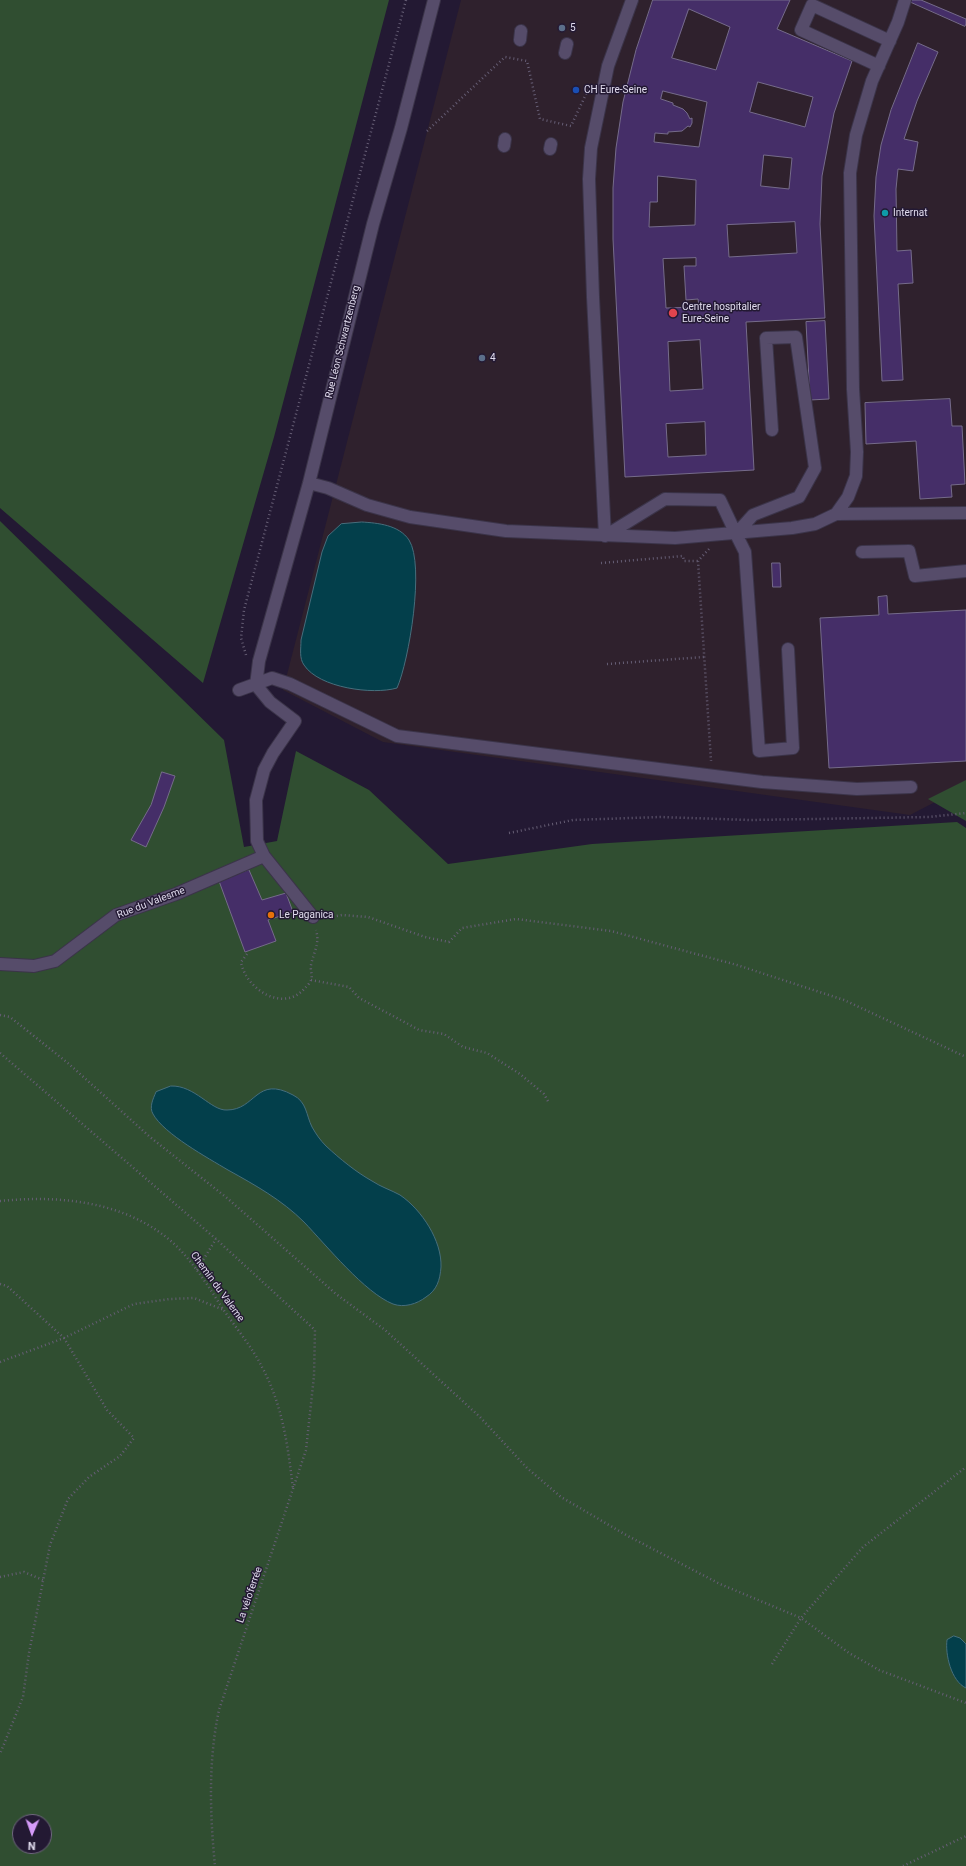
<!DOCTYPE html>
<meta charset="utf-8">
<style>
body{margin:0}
#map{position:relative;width:966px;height:1866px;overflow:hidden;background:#231933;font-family:Roboto,sans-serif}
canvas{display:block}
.north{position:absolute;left:12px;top:1814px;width:40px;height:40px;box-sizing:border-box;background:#231933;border:1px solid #6f677e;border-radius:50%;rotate:182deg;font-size:11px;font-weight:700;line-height:16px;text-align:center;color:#e1dcee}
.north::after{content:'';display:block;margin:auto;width:14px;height:18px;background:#d69bfa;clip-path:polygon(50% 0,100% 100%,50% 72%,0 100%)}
</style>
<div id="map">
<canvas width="966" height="1866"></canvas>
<div class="north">N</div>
</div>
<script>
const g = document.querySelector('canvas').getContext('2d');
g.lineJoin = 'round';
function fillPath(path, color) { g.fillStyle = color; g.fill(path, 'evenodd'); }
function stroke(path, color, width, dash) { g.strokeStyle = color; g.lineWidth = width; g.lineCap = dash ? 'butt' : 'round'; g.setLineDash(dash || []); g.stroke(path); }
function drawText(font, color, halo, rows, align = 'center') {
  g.font = font + ' Roboto,sans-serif'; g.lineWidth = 3; g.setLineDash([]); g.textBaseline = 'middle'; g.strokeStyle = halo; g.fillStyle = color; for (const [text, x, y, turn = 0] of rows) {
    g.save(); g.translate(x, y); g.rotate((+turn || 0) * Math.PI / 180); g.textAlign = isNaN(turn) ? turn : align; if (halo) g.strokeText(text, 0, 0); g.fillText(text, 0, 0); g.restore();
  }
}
fillPath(new Path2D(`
 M461,0h505v786l-56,29 -527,-73 -100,-52z`), '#2f212d');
fillPath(new Path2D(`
 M0,0h389l-115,437 -71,246 -203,-175z
 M0,521l224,219 20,107 33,-6 19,-90 73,39 79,74 144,-20 365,-22 9,6v1038h-966zM20,1822h24v24h-24z
 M966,780v41l-38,-22z`), '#304e31');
const water = new Path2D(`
 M362,522c16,1 37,3 47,18 16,25 0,121 -12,148 -24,7 -78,0 -93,-23 -5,-7 -3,-16 -3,-25l21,-88 6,-16 13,-12z
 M171,1086c24,-1 40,25 56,24 29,0 29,-35 66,-15 14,7 13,20 19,32 4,7 8,13 14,19 14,13 30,26 46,35 9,6 19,9 28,14 22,15 42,46 41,72 -1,13 -4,23 -15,30 -9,7 -22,11 -33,7 -28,-11 -67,-59 -89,-82 -22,-22 -49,-37 -76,-52 -20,-12 -64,-36 -75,-56 -4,-7 0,-15 3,-22z
 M954,1636l6,2 6,6v44c-15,-7 -21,-34 -19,-48z`);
fillPath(water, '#033f4b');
stroke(water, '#466e7c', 1);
const building = new Path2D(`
 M653,0h137l-13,29 75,32 -18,52 -12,63 -2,48 5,94 -79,4 8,148 -129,7 -12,-238v-51l3,-40 7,-46 13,-52zM689,9l41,18 -14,43 -44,-12zM758,82l55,15 -8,30 -55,-15zM663,91l44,11 -8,45 -45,-5 1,-9 13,1v-2l14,-1 6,-5 2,1 2,-4v-5l-2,1 -3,-6 -4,-4 -10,-4v-2l-12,-4zM764,155l28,3 -3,31 -28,-3zM658,176l38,4 -1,45 -46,2 1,-25h7zM795,222l2,31 -68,4 -2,-32zM696,258v8h-12l2,34 12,-1 1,8 -33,1 -3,-49zM700,340l3,49 -33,2 -2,-49zM705,422l1,33 -38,2 -2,-33z
 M906,0h15l45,19v5l-1,2z
 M918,43l20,9 -21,49 -13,38 14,3 -5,29 -15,-2 -2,20 1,62 14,-1 2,33 -15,1 5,96 -21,1 -8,-165 2,-39 5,-32 10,-35z
 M825,321l4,78 -19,1 -4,-78z
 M950,399l2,27h10l3,58 -14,1 1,12 -32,2 -4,-58 -50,3 -1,-41z
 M772,563h8l1,24h-8z
 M887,596l1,18 78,-4v151l-137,7 -9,-150 59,-3 -1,-18z
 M162,772l13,4 -11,31 -18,40 -15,-7 20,-35z
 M249,870l13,30 24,-7 7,19 -25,8 8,21 -31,11 -26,-71z`);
fillPath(building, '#452e68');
stroke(building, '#756b8a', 1);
const minor = new Path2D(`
 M632,0l-24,66 -17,82 -2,31 4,118 12,239 60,-37 55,1 16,34
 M520,40l1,-9
 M565,53l2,-9
 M879,66l-78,-36 11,-25 78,36
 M504,146l1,-7
 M550,149l1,-5
 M772,430l-6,-92 30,-1 19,131 -16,29 -46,18 -17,19 9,18 14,199 34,-3 -5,-99
 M309,483l19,5 39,17 43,12 96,14 169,7 117,-10 23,-4 21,-10 12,-17 8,-21 1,-24 -4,-63 -3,-216 6,-38 16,-54 26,-59 7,-22
 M836,514l130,-1
 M862,552l47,-1 6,25 51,-5
 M256,685l3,-24 50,-178 64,-259 28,-96 33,-128
 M256,685l14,17 25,19 -22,32 -9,17 -8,30 1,41 7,15 49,61
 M239,690l33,-12 18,6 107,52 365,46 95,7 54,-2
 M0,964l34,2 21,-5 61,-46 60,-21 88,-38`);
stroke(minor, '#3b3449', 14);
stroke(new Path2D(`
 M427,131l78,-74 22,4 13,58 31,7 17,-36
 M709,549l-11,12 13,200
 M601,563l82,-7 1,5h14
 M246,655l-5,-17 3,-28 162,-610
 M607,664l97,-7
 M509,833l64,-13 87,-3 90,3 64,-1 115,-2 37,-4
 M325,918l17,-3 26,2 57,20 24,5 13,-14 54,-9 95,12 126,34 107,35 122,57
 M247,954l-6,8c5,28 43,51 64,26 2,-2 5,-5 6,-8 2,-4 -1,-10 0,-15 3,-14 9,-21 5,-35
 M311,980l38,7 10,11 51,27 9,5 25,4 19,13 24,6 33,21 24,20 5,9
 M0,1015l10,2 59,47 81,73 77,61 109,96 49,36 95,87 47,51 34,29 65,38 94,49 81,34 62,-71 103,-80
 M0,1053l216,186 99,91 -1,46 -8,74 -87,260c-11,51 -9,105 -4,156
 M0,1201c59,-6 125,0 172,41 21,19 36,44 51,67 13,19 29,38 39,58 21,39 26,80 31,122
 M197,1270l19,-31
 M0,1284l7,2 57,52 70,-34 36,-5 24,-1 30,12
 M0,1362l64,-24 43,72 27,28 -14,18 -31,21 -21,22 -18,46 -21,108 -6,44 -23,57
 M0,1577l24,-5 19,8
 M772,1664l29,-46 48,35 30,17 87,33
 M903,1866l63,-30`), '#665e75', 2.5, [1, 3]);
stroke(minor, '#564c6a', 12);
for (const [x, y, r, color] of [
 [562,28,4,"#5c6f8a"],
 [576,90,4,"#1a4fb4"],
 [885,213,4,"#0f9aa8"],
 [673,313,5,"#e0444e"],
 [482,358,4,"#5c6f8a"],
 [271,915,4,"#e8710a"]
]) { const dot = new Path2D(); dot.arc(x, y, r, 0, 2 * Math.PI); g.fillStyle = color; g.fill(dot); stroke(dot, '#231933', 1.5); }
drawText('10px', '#e1dcee', '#231933', [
 ["5",570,28],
 ["CH Eure-Seine",584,90],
 ["Internat",893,213],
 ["Centre hospitalier",682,307],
 ["Eure-Seine",682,319],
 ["4",490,358],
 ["Le Paganica",279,915]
], 'left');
drawText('10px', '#e1dcee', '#231933', [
 ["Rue Léon Schwartzenberg",343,342,-76],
 ["Rue du Valesme",151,903,-21],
 ["Chemin du Valeme",217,1287,54],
 ["La vélo'ferrée",250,1595,-71]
]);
</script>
